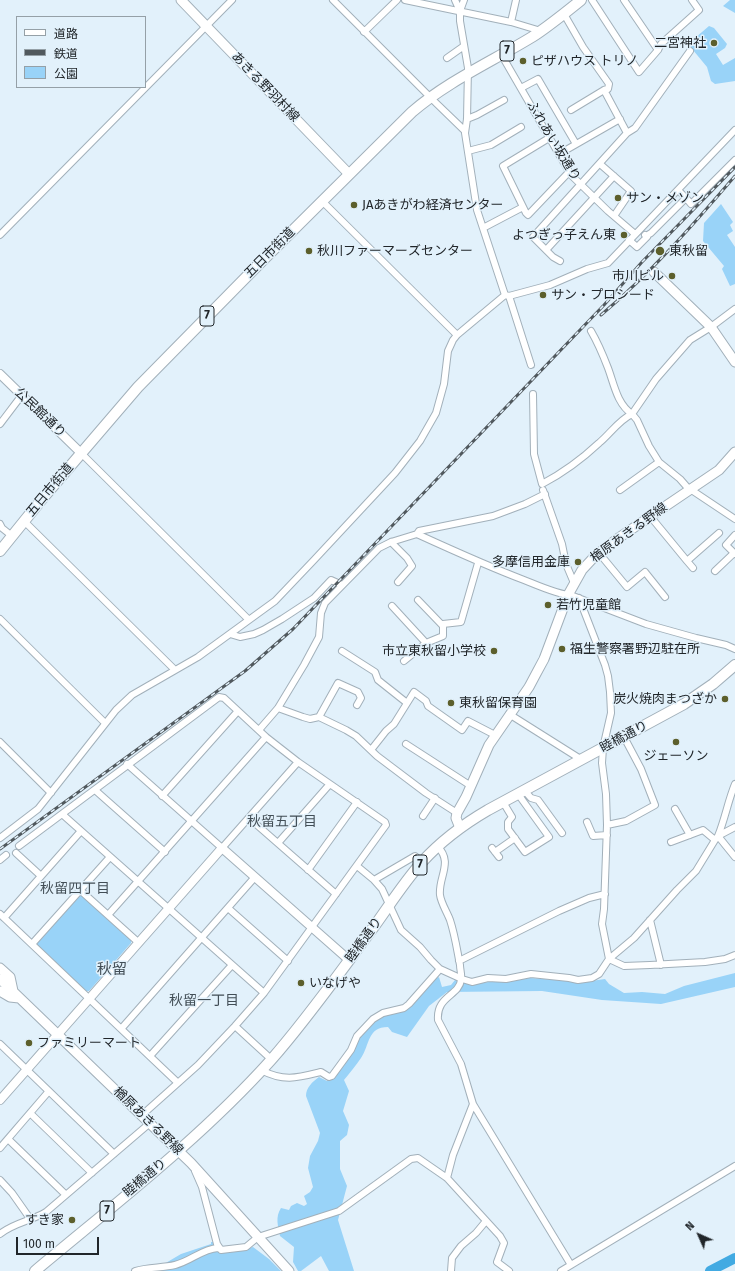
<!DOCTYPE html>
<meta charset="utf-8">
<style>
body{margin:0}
#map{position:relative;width:735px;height:1271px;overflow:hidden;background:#e2f1fb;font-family:"Fira Sans","Noto Sans JP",sans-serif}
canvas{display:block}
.legend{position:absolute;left:16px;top:16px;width:130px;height:72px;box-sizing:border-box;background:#e2f1fb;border:1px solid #95a0a7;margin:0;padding:5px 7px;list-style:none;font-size:12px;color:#21262a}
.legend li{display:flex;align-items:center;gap:8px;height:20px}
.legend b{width:20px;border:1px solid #95a0a7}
.north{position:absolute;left:679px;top:1215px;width:40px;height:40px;-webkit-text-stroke:3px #e2f1fb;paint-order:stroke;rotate:315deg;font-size:11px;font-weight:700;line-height:16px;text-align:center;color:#21262a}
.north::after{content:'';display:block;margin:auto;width:14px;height:18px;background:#21262a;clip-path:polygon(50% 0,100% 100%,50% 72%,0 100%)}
.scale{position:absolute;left:16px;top:1237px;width:83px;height:18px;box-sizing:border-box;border:2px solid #21262a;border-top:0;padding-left:5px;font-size:12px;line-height:14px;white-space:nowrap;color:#21262a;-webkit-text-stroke:3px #e2f1fb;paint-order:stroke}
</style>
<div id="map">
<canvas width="735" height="1271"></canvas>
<ul class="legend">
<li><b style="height:5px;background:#fff"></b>道路</li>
<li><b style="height:5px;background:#51595e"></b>鉄道</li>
<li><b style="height:11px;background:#99d3f8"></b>公園</li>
</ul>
<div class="north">N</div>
<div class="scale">100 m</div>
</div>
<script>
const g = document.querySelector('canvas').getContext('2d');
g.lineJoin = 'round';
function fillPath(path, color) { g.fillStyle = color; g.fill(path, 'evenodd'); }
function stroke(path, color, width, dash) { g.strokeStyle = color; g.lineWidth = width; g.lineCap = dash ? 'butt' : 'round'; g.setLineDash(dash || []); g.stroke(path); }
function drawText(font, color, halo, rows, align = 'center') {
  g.font = font + ' "Fira Sans","Noto Sans JP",sans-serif'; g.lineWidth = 3; g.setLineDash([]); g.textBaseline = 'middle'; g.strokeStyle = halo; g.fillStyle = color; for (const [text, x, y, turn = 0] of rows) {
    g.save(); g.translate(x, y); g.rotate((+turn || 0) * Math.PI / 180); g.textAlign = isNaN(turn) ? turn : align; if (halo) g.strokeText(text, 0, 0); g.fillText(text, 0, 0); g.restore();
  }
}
fillPath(new Path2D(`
 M730,0h5v13l-12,-7z
 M709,26l5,2 13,16 -2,4 -9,6 7,11 12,-7v23l-20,3 -4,-3 -4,-14 -19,-23z
 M721,204l12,18 -3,3 3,6 -6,4 8,12v37l-5,2 -8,-17 2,-3 -21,-25 1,-18z
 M78,895h4l49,44v4l-42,48h-4l-48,-45v-4z
 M735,973v14l-74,17 -59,-4 -60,-9 -95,1 -18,14 -22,31 -15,-5 -4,-5c-21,0 -18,18 -27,31 -5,7 -11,15 -17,22l5,11 -6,20 6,14 -2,10 -7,6v28l7,17 -9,34 16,51h-25l-8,-15 -20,15h-3l-5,-9 1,-15 -14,-11c-2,-10 -5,-19 1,-28l8,2 2,-4 6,-3 7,3 3,-2 -3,-8 6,-4 3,-5 -5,-19 2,-12 8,-15 2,-8 -14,-37c0,-8 6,-14 13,-19l8,4 20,-22 12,-21 19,-22c9,-1 24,-4 31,-9 12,-9 14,-23 30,-30l3,10 9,-2 4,-5 24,3 51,-5 54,4 21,-3 4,5 15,9 18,-1 23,2 19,-8z
 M211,1242h6l10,10 12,-1 14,-4 16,12 12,12h-150l33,-7 17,-10 30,-10z`), '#99d3f8');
stroke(new Path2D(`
 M710,1271l25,-13`), '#42aae2', 10);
const minor = new Path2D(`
 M333,0l103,103 29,28
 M405,0l106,22 30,9
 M455,0l5,11
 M464,0l-4,11v10l8,47 -1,51 -2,14 12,77 28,85
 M592,0l47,72 19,-22 3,-6 38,-34 -7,-10
 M624,0l34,50
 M564,14l19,33 26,37 -1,5 -4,1 23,43
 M511,22l5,-22
 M364,32l33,-32
 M501,54l70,121 37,36 27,23
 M447,58l17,-12
 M521,88l17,-9 38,65
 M571,110l33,-20
 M467,119l10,-4 27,-15
 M549,138l-46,28 23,47 2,2 41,-43
 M468,151l23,-6 30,-18
 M559,154l61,-35
 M600,164l31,27 -17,25
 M686,198l5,6 44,-44
 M322,201l135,134
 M483,228l40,-21
 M0,235l232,-235
 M646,236l5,-3 35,-35 -8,-8
 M629,240l8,7 10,-10 -2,-2
 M546,250l68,-74
 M560,261l-7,-4 -20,-20 94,-104 8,-5 55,-77
 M509,296l22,69
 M735,309l-24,18 -21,13 -34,39 -24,35 5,6 12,26 10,16 21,17 7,8 48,32
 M533,394l1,60 8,30c19,-10 41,-26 57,-41 11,-9 20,-23 33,-29 -15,-10 -18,-30 -24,-46 -5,-13 -10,-25 -17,-37
 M0,424l22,-29
 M81,453l168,167
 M543,490l19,54 4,20 8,19
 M620,490l39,-28
 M650,516l37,45 32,-28
 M24,521l151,149
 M0,524l2,4 10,8
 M417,534c35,16 70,32 107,46 15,6 32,14 49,16l73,28 50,14 30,7 9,4
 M735,535l-9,10 9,9
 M391,542l16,16 5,8 -14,16
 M599,553l28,34 18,-15 20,25
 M687,561l6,7
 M715,571l19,-18
 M579,598l26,67 3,11 2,16 1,21 -8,35 -1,15 4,31 1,31 -3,84 -2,15 7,35 15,7 26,-1 55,-3 20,-3 10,-4
 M418,600l25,26
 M392,606l34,37
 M0,619l105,104
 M230,634l10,3 14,-3 9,-4 19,-11 32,-21 17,-18 11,5
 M342,651l33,21 3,8 29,23
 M404,661l22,-18 17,-7v-12l18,-2 17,-59
 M278,708l25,9 7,2 9,-2 27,13 10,6 21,20 49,37 31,20
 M509,714l73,46
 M319,717l19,-34 20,9 3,6 -4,7
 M259,730l19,-22 26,-43 15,-28 2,-24 4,-10 54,-55 12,-6 26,-8 2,-3 74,-15 32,-12 20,-10
 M0,742l51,51
 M406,744l65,42
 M371,750l15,-19 8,-7 20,-32 12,9 2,5 34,24 6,-9 27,14
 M127,764l95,84 76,-86
 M95,790l70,62
 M524,790l7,8 7,2 24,33
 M162,796l76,-85
 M503,802l9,15 -4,5v7l17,23 24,-15 -31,-43
 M675,809l15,26
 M62,814l202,179
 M423,816l12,-18
 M249,818l87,76
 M587,822l6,14 14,-1
 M607,825l19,-4 29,-16 -14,-36 -17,-32
 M718,836c7,-17 10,-35 17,-52
 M718,836l17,21
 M0,838l38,-29 78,-99 16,-15 66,-38 77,-56 39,-41 81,-87 25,-32 16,-28 8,-29 4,-33 5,-11 4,-5 48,-40 4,1 41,-11 37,-16 21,-6 127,-133
 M671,842l32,-12 12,10
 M278,843l51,-58
 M19,846l200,-149 5,1 42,39 32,25 87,60 1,3 -122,168 -29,33 -37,39 -56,50
 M437,846c17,16 1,31 3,49 1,8 7,17 10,25 5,15 7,30 10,45 0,5 2,10 1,15 -2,16 -25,16 -23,40l23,44 12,40 98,161
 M492,848l7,9
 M495,852l20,-14
 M16,853l25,23
 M0,860l6,-5
 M357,866l17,14 8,9 19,41 19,17 11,13 9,9 22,10 10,3 16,-4 18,1 25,-5 38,4 9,2 14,-2 7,-4 10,-15 25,-21 43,-48 19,-19 19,-31 3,-4 17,-9
 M308,870l49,-68
 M374,880l41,-24 7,6
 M80,890l59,53
 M228,908l60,53
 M0,914l178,169
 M108,915l158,-178
 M4,918l77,-87
 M650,920l11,45
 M32,944l78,-87
 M459,961l100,-50 30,-13 16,-4
 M235,1026l36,33
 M121,1029l134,-152
 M0,1044l114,110
 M150,1056l82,-91
 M261,1070c23,12 36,8 60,2l8,5 3,-1 19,-26 6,-14 16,-17 10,-6 21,-5 5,-4 31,-35
 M30,1113l62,60
 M8,1139l58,56
 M0,1148l49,-57
 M195,1171l7,16 15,57 4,6 25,-3 12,-10 81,-26 72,-52 7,-1 29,20 53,58 4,7 -7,19 12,9
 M447,1178l6,-23 20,-51
 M0,1180l12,13 19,27
 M0,1234c13,-11 31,-13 46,-22l104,-89
 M135,1271c13,-4 27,-3 40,-6 16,-4 27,-16 43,-17
 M451,1271l1,-13 9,-12 15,-13 10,-12
 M561,1271l174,-105`);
const tertiary = new Path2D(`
 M0,374l81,79
 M0,1100l222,-252 127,112`);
const secondary = new Path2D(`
 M181,0l168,174
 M654,272l57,55 24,35
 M460,828l-4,-10 1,-5 9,-16 23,-52 40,-58 8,-15 7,-13 24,-64 14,-25 13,-14 22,-17 102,-69 16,-18
 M0,968l10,9 3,14
 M0,979l191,184 98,108
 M0,991l10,6 9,1`);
const primary = new Path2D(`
 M0,551l42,-52 96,-112 123,-125 151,-150c36,-31 79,-50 120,-75 17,-11 33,-24 49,-37
 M35,1271c80,-67 166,-133 236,-211 37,-42 69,-88 102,-132 16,-22 31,-46 49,-66 19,-21 42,-38 66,-52l196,-106 29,-20 22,-19`);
stroke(minor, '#a2b0ba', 8);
stroke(tertiary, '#a2b0ba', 10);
stroke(secondary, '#a2b0ba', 11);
stroke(primary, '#a2b0ba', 12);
stroke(minor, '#fff', 6);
stroke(tertiary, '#fff', 8);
stroke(secondary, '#fff', 9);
stroke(primary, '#fff', 10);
const rail = new Path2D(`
 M601,315c50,-42 92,-90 134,-139
 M0,849l245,-178 48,-42 311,-324 38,-43 93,-95`);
stroke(rail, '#51595e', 3);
stroke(rail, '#e2f1fb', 1.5, [4.5]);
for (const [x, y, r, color] of [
 [714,43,4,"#5c5f2c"],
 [523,61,4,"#5c5f2c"],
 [618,198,4,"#5c5f2c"],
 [354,205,4,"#5c5f2c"],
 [624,235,4,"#5c5f2c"],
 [309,251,4,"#5c5f2c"],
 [660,251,5,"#5c5f2c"],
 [672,276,4,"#5c5f2c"],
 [543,295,4,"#5c5f2c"],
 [578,562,4,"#5c5f2c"],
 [548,605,4,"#5c5f2c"],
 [562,649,4,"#5c5f2c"],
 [494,651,4,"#5c5f2c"],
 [725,699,4,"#5c5f2c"],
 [451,703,4,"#5c5f2c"],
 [676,742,4,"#5c5f2c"],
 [301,983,4,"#5c5f2c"],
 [29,1043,4,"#5c5f2c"],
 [72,1220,4,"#5c5f2c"]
]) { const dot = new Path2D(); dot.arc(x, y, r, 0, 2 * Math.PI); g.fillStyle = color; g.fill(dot); stroke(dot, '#e2f1fb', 1.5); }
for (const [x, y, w] of [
 [507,51,14],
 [207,316,14],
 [420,865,14],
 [107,1211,14]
]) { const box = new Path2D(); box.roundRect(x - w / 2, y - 10, w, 20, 3); g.fillStyle = '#e2f1fb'; g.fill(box); stroke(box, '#21262a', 1); }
drawText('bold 12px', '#21262a', null, [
 ["7",507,51],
 ["7",207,316],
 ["7",420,865],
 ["7",107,1211]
]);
drawText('13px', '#21262a', '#e2f1fb', [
 ["二宮神社",706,43,"right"],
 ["ピザハウス トリノ",531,61],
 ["サン・メゾン",626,198],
 ["JAあきがわ経済センター",362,205],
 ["よつぎっ⼦えん東",616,235,"right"],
 ["秋川ファーマーズセンター",317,251],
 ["東秋留",669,251],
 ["市川ビル",664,276,"right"],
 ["サン・プロシード",551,295],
 ["多摩信用金庫",570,562,"right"],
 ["若竹児童館",556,605],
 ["福生警察署野辺駐在所",570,649],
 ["市立東秋留小学校",486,651,"right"],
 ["炭火焼肉まつざか",717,699,"right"],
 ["東秋留保育園",459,703],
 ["ジェーソン",676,756,"center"],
 ["いなげや",309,983],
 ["ファミリーマート",37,1043],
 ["すき家",64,1220,"right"]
], 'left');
drawText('13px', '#21262a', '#e2f1fb', [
 ["あきる野羽村線",265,87,46],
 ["ふれあい坂通り",553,141,59],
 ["五日市街道",270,253,-45],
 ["公民館通り",40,413,44],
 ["五日市街道",50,490,-50],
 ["楢原あきる野線",629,533,-36],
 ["睦橋通り",624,737,-28],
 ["睦橋通り",364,940,-54],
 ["楢原あきる野線",148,1121,44],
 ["睦橋通り",145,1178,-40]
]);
drawText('14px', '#424e56', '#e2f1fb', [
 ["秋留五丁目",282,822],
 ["秋留四丁目",75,889],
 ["秋留一丁目",204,1001]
]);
drawText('15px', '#424e56', '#e2f1fb', [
 ["秋留",112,970]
]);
</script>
